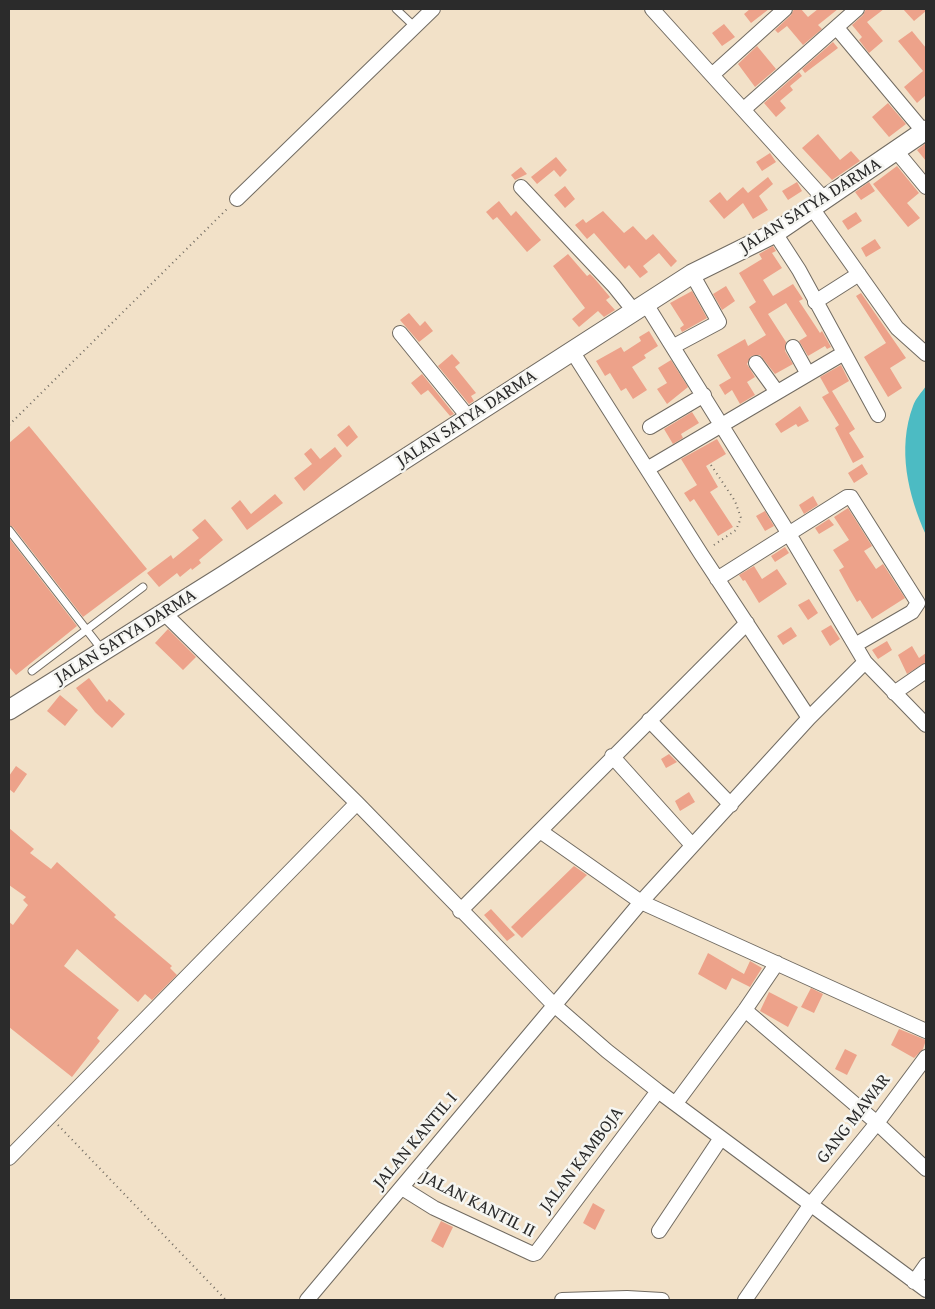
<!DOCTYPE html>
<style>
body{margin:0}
#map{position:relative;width:935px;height:1309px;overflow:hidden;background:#f2e1c8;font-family:"Gentium Book Plus",serif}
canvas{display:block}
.frame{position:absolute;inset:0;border:10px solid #2b2b2b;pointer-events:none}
</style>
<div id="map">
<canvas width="935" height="1309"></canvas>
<div class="frame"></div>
</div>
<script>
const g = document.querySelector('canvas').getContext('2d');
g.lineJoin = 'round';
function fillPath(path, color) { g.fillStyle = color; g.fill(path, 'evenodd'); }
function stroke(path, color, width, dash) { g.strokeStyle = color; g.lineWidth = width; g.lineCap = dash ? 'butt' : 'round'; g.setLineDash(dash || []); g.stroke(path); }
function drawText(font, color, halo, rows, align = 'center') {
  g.font = font + ' "Gentium Book Plus",serif'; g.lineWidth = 5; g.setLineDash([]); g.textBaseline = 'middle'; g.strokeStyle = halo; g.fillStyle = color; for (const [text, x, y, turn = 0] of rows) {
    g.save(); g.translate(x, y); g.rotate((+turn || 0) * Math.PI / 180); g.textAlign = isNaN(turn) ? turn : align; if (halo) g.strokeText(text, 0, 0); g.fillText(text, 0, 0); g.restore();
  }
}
fillPath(new Path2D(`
 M926,386v149c-18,-40 -29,-86 -13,-129 2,-7 9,-14 13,-20z`), '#4cbbc3');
fillPath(new Path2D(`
 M750,9h19l-18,14 -7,-9z
 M794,9h7l7,8 10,-8h20l-20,16 4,4 -19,16 -16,-19 -9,7 -3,-3 16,-15z
 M866,9h18l-17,13 16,19 -14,12 -10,-13 3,-3 -10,-12 11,-10z
 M903,9h23v2l-12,10z
 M724,24l11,13 -13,9 -10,-13z
 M912,31l14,17v47l-9,8 -13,-16 19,-16 -25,-30z
 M833,42l5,6 -33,25 -3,-4z
 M757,46l19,23 -21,18 -17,-23z
 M799,72l3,4 -12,10 3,4 -13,11 6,7 -10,9 -12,-14z
 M888,103l18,21 -17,13 -17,-20z
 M818,134l22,26 11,-9 9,10 -28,19 -30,-32z
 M926,143v18l-9,-11z
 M770,153l6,9 -14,9 -6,-9z
 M556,157l11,13 -7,7 -6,-7 -17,14 -6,-7z
 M897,166l22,27 -12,10 13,15 -12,9 -35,-43z
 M521,167l6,7 -12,6 -4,-5z
 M768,177l5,7 -14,12 9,14 -15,9 -10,-16 -19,16 -15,-18 11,-9 7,9 16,-14 5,6z
 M797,182l5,9 -14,9 -6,-9z
 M869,182l6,9 -14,9 -6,-8z
 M565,186l10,13 -10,9 -11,-13z
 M499,201l12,15 5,-5 25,29 -14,12 -30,-35 -4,3 -7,-8z
 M603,211l21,22 9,-7 13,14 7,-6 24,27 -6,6 -12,-14 -16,13 5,6 -8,6 -11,-13 -4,4 -31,-36 -7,6 -12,-14 8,-6 3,4z
 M856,212l6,9 -14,9 -6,-9z
 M875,239l6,9 -15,9 -5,-9z
 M773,246l3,5 -4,2 10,15 -19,12 10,16 20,-12 10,15 -4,2 21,32 2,-2 9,16 -4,2 -2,-3 -17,10 -9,-15 8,-5 -21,-33 -18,11 18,28 -1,9 8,13 -18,10 -15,-19 -9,1 -4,8 8,13 -8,5 8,13 -15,9 -8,-14 -7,5 -6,-10 12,-7 -14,-23 28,-16 3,7 18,-11 -17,-28 7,-5 -17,-29 23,-14 -3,-5z
 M568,254l19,22 3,-2 4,4 16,19 -4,3 9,10 -11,7 -6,-6 -19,16 -7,-8 13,-11 -32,-42z
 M726,286l9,15 -13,9 -9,-16z
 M692,291l15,27 -25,14 -2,-4 4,-3 -14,-22z
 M861,293l45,65 -16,10 12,20 -14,9 -24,-40 22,-14 -30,-47z
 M409,313l11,13 5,-5 8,10 -14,11 -19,-22z
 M649,331l9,15 -14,9 2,3 -14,9 15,23 -14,9 -7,-11 -5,3 -11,-18 -5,3 -9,-15 25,-14 3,5 17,-11 -2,-4z
 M452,354l8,9 -5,4 21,26 -5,3 3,5 -5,3 -31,-38z
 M671,360l17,27 -21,17 -10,-15 10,-6 -9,-15z
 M841,365l8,16 -17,10 23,38 -6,4 15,24 -11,6 -18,-35 4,-3 -17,-28 7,-4 -9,-16z
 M422,374l32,40 -4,2 -22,-26 -7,5 -10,-12z
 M800,406l9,15 -11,6 -2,-3 -15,9 -6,-9z
 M692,412l7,11 -18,11 2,4 -10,6 -9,-15z
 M349,425l9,12 -11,10 -10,-12z
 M29,426l118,143 -64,48 -70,-90 -4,-2v-82z
 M717,439l9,15 -20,12 12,21 -8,5 23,35 -15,9 -24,-37 -4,3 -6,-9 13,-8 -16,-26z
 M335,447l7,9 -38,35 -10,-13 18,-14 -8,-10 7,-6 9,11z
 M862,464l6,10 -14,9 -6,-10z
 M275,494l8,9 -36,27 -16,-22 9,-8 11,14z
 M813,496l5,9 -14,9 -5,-9z
 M848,508l24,38 -8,5 12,18 7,-5 22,34 -33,21 -12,-19 -3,2 -7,-12 -11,-20 5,-3 -11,-17 16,-10 -15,-23z
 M765,511l9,15 -9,5 -9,-15z
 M205,519l18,21 -24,20 2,3 -9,7 -1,-2 -11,9 -3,-4 -18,14 -12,-14 24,-18 2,4 26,-21 -7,-8z
 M829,519l5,6 -15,9 -4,-6z
 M9,538l68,88 -61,49 -7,-8z
 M785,547l4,6 -14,9 -4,-6z
 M754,566l8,13 15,-10 10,15 -28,19 -14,-23 -2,1 -4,-6z
 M809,599l9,14 -10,7 -10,-15z
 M831,625l9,14 -10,7 -9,-15z
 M791,627l6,9 -14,9 -6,-9z
 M168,629l28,28 -13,13 -28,-27z
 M887,641l5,9 -14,9 -6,-9z
 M912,646l7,12 7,-5v9l-19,12 -9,-19z
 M89,678l18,24 2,-3 16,15 -13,14 -17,-16 -19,-24z
 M60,695l18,15 -13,16 -18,-15z
 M669,754l8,8 -11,6 -5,-9z
 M16,766l11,8 -13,19 -5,-4v-13z
 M689,792l6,10 -15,9 -5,-10z
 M9,828l25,21 -4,4 21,16 6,-7 59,53 -2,2 58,49 -2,2 7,7 -25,25 -7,-6 -7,8 -61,-53 -13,17 55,44 -22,28 3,3 -28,36 -63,-50v-105l4,3 15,-20 -5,-5 3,-3 -17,-12z
 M574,866l13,9 -65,63 -11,-11z
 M491,909l24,26 -8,6 -23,-26z
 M708,953l36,21 6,-13 12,7 -12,19 -18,-9 -6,12 -28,-16z
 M811,988l12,6 -9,19 -13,-6z
 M769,992l29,15 -10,20 -28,-16z
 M899,1029l27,11 -3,9 -9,9 -23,-13z
 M845,1049l12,6 -10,20 -12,-6z
 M593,1203l12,7 -10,20 -12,-7z
 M441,1221l12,6 -10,21 -12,-7z`), '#eda28a');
const service = new Path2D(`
 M396,9l19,18
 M9,530l94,121
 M32,671l111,-84`);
const minor = new Path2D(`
 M652,9l173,191
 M837,28l87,104
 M712,75l73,-66
 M744,109l113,-100
 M897,152l29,35
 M521,187l93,99 20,25
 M237,199l196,-190
 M812,208l85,120 29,26
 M775,233l24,37 79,145
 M815,302l44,-28
 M646,304l143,230 76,128 61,63
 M400,333l69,85
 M674,346l45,-24 -27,-48
 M793,347l15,27
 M572,351l129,203 108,164
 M756,363l21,29
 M650,427l54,-32
 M647,469l197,-116
 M717,579l130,-82h4l67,106 -6,9 -57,33
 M164,613l193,190 196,201 54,47 51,40 268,199
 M894,693l32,-22
 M649,720l82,85
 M612,756l80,89
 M540,831l101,71 285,129
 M460,911l287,-288
 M745,1010l132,113 49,46
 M676,1103l69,-93 32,-47
 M9,1158l348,-355
 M402,1188l32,20 99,46 3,-1 122,-162
 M659,1231l62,-93
 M914,1282l12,-17
 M307,1300l334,-398 168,-184 56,-56
 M562,1300l65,-2 35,2
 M745,1300l66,-96 66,-81 49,-66`);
const secondary = new Path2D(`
 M9,710l214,-134 469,-302 83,-41 151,-103`);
stroke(service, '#716b62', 9);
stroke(minor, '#716b62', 16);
stroke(secondary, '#716b62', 21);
stroke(new Path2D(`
 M9,425l219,-217
 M711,465l24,36 6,17 -5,12 -25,17
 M58,1125l168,175`), '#716b62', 2, [1, 4]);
stroke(service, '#fff', 7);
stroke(minor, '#fff', 14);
stroke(secondary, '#fff', 19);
drawText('18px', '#2b2b2b', '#f6f6f2', [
 ["JALAN SATYA DARMA",811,206,-32],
 ["JALAN SATYA DARMA",467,419,-33],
 ["JALAN SATYA DARMA",126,637,-32],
 ["GANG MAWAR",854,1119,-52],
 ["JALAN KANTIL I",416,1141,-50],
 ["JALAN KAMBOJA",582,1160,-53],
 ["JALAN KANTIL II",478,1205,27]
]);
</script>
